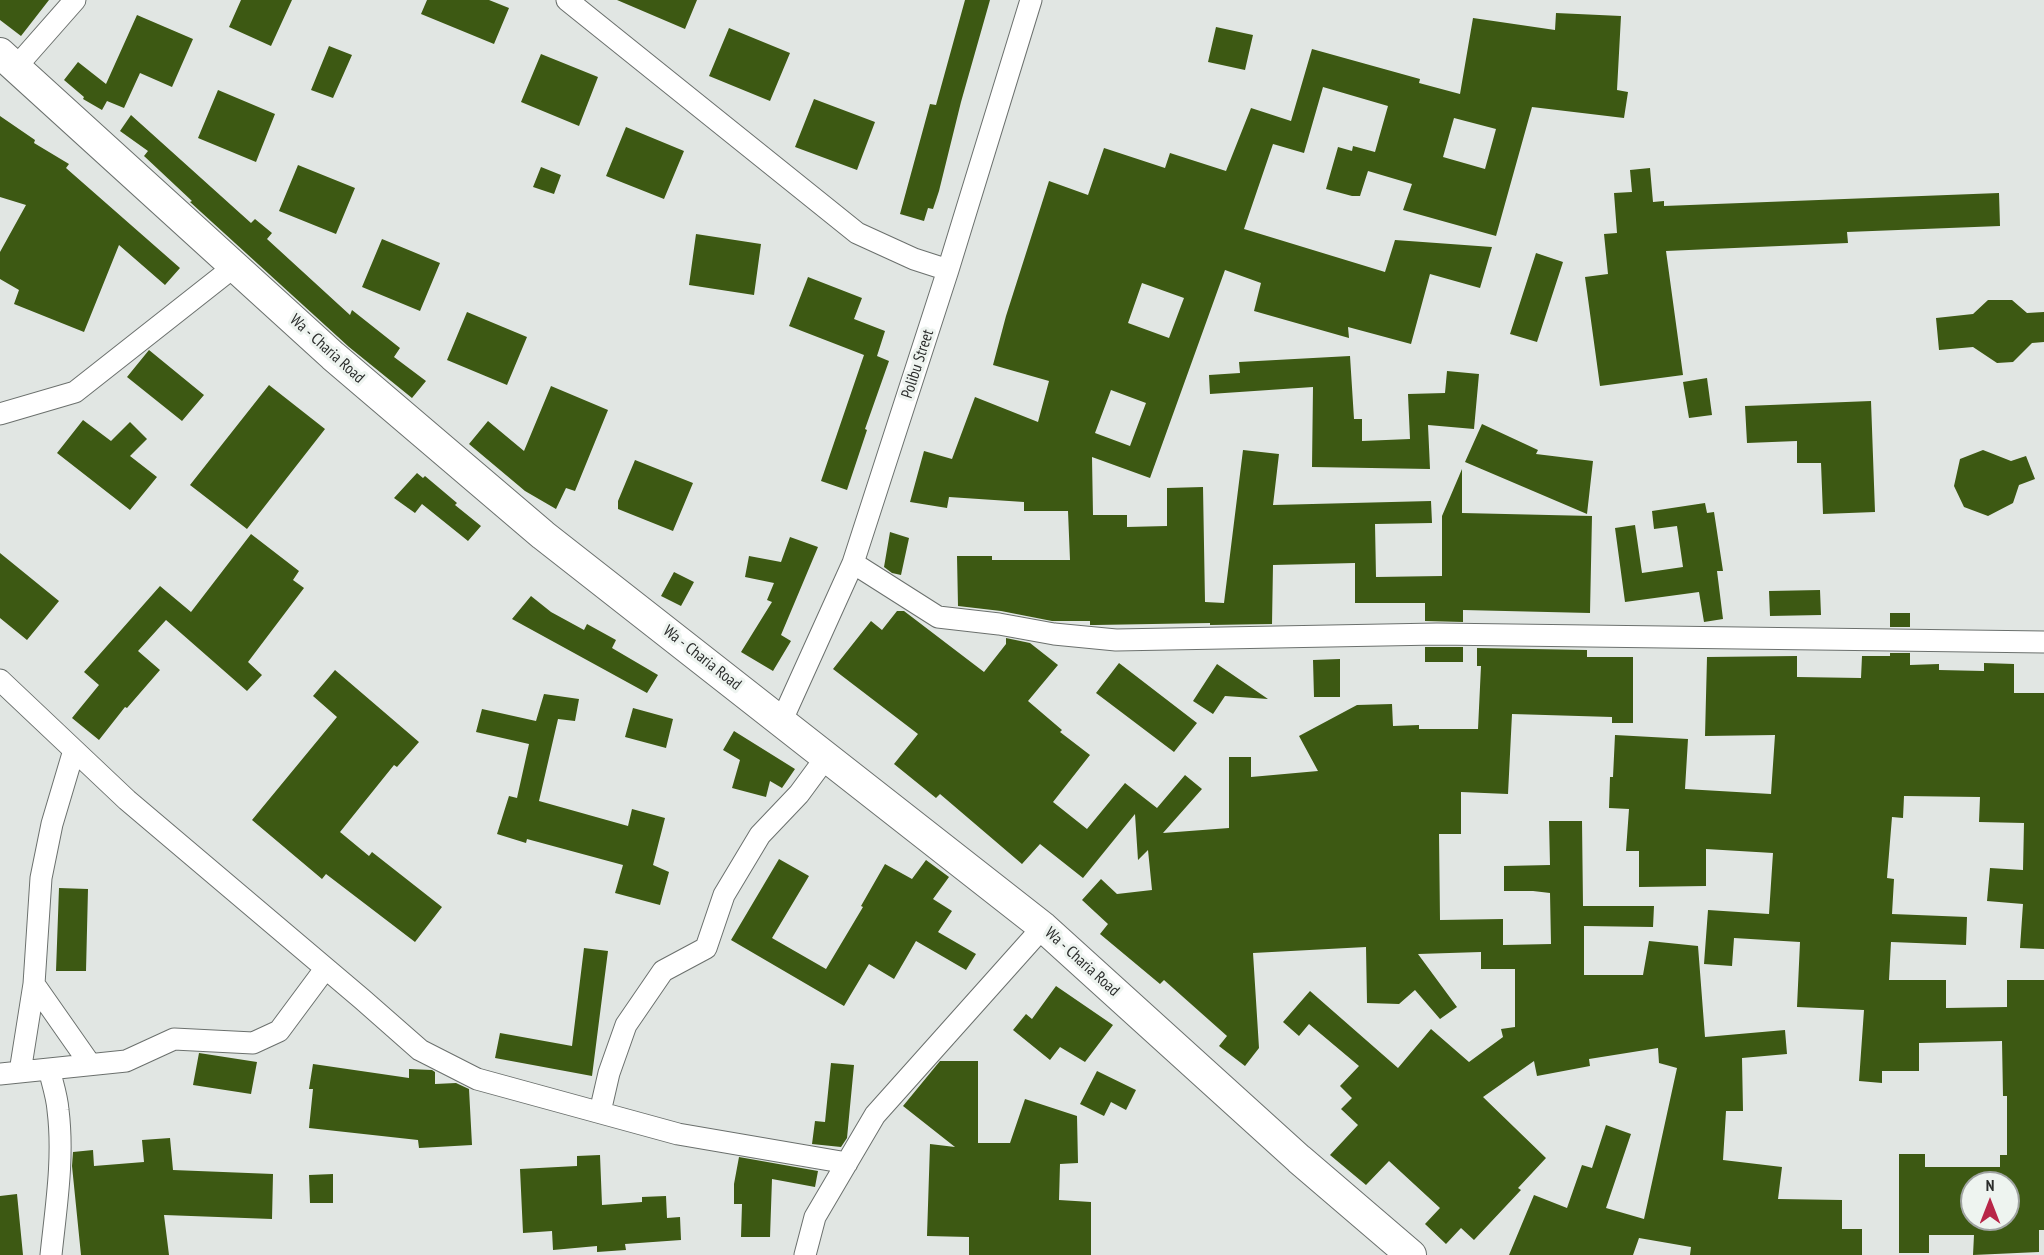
<!DOCTYPE html>
<style>
body{margin:0}
#map{position:relative;width:2044px;height:1255px;overflow:hidden;background:#e1e6e3;font-family:"PT Sans Narrow",sans-serif}
canvas{display:block}
.north{position:absolute;left:1960px;top:1171px;width:60px;height:60px;box-sizing:border-box;background:#eef4f0;border:2px solid #a0a4a2;border-radius:50%;rotate:0deg;font-size:16px;font-weight:700;line-height:24px;text-align:center;color:#2b2d2c}
.north::after{content:'';display:block;margin:auto;width:21px;height:27px;background:#b82648;clip-path:polygon(50% 0,100% 100%,50% 72%,0 100%)}
</style>
<div id="map">
<canvas width="2044" height="1255"></canvas>
<div class="north">N</div>
</div>
<script>
const g = document.querySelector('canvas').getContext('2d');
g.lineJoin = 'round';
function fillPath(path, color) { g.fillStyle = color; g.fill(path, 'evenodd'); }
function stroke(path, color, width, dash) { g.strokeStyle = color; g.lineWidth = width; g.lineCap = dash ? 'butt' : 'round'; g.setLineDash(dash || []); g.stroke(path); }
function drawText(font, color, halo, rows, align = 'center') {
  g.font = font + ' "PT Sans Narrow",sans-serif'; g.lineWidth = 6; g.setLineDash([]); g.textBaseline = 'middle'; g.strokeStyle = halo; g.fillStyle = color; for (const [text, x, y, turn = 0] of rows) {
    g.save(); g.translate(x, y); g.rotate((+turn || 0) * Math.PI / 180); g.textAlign = isNaN(turn) ? turn : align; if (halo) g.strokeText(text, 0, 0); g.fillText(text, 0, 0); g.restore();
  }
}
fillPath(new Path2D(`
 M0,0h49l-28,36 -21,-16z
 M241,0h51l-21,46 -42,-19z
 M427,0h62l20,8 -15,36 -73,-30z
 M617,0h80l-12,29z
 M965,0h25l-29,102 -22,89 -6,18 -5,-1 -4,13 -24,-7 30,-110 6,1z
 M1556,13l65,3 -4,74 11,2 -4,26 -92,-11 -36,129 -93,-26 9,-26 -44,-13 -8,25h-8l-26,-7 12,-42 14,4 1,-5 22,6 13,-46 -65,-19 -19,66 -31,-9 -29,85 141,43 10,-32 97,7 -12,41 -50,-14 -19,70 -63,-17 1,11 -95,-27 7,-28 -36,-13 -75,208 -58,-21 1,58h34v12l40,-1v-38l36,-1 2,115 19,1 19,-153 36,4 -6,51 158,-4 1,22 -57,1 1,53 66,-1v-60l20,-47v44l130,3 -2,97 -127,-3v12l-38,-1v-18h-70v-40l-82,2 -1,59 -62,1v-2l-115,2h-5v-4h-38l-51,-10 -43,-5 -1,-50h35v4h78l-2,-49h-44v-9l-75,-5 -2,11 -37,-6 14,-51 28,8 23,-62 63,25 11,-41 -56,-16 13,-49 43,-135 39,14 16,-47 61,20 5,-15 56,18 25,-63 40,13 21,-72 108,30 -1,4 41,11 13,-76 82,12zM1454,118l42,11 -11,40 -42,-12zM1142,283l42,15 -15,40 -41,-15zM1111,390l35,13 -16,43 -35,-13z
 M137,15l56,24 -21,48 -32,-14 -16,35 -17,-7 -5,9 -19,-11 1,-2 -20,-17 14,-18 28,22z
 M1216,27l37,8 -8,35 -37,-8z
 M729,28l61,25 -20,48 -61,-25z
 M329,46l23,9 -19,43 -22,-8z
 M541,54l57,23 -19,49 -58,-24z
 M218,90l57,24 -19,48 -58,-24z
 M814,99l61,23 -18,48 -62,-23z
 M131,115l120,108 4,-4 17,14 -5,6 83,76 2,-5 48,38 -6,9 32,24 -14,17 -63,-51 -159,-145 2,-1 -48,-45 4,-5 -28,-20z
 M0,116l35,24 -1,3 35,21 -3,4 114,100 -15,17 -46,-40 -35,87 -70,-28 5,-14 -19,-11v-27l26,-47 -26,-8z
 M626,127l58,24 -20,48 -58,-23z
 M298,165l57,23 -19,46 -57,-23z
 M541,167l20,8 -7,19 -21,-7z
 M1650,168l3,34 11,-1v5l335,-13 1,33 -153,6 1,11 -182,8 17,124 -83,11 -15,-109 23,-3 -4,-40 13,-1 -3,-40 18,-1 -2,-22z
 M696,234l65,10 -7,51 -65,-10z
 M382,239l58,24 -20,48 -58,-24z
 M1536,253l27,9 -26,80 -27,-8z
 M808,277l54,21 -8,21 31,12 -8,25 12,5 -24,68 2,1 -20,60 -26,-9 43,-126 -75,-29z
 M1988,300h24l15,13 17,-1v30l-12,1 -19,19 -16,1 -24,-16 -34,3 -3,-32 37,-4z
 M467,312l60,25 -20,48 -60,-25z
 M149,350l55,45 -22,26 -55,-44z
 M1350,356l4,63h8v22l48,-2 -2,-45 37,-1 2,-22 32,3 -5,55 -46,-4 2,44 -118,-2 1,-80 -103,7 -1,-19 31,-2 -1,-11z
 M1707,378l5,37 -23,3 -6,-36z
 M269,385l56,44 -78,100 -57,-44z
 M551,386l57,24 -33,81 -9,-3 -10,21 -31,-18 -56,-47 19,-23 36,30z
 M1871,401l4,111 -52,2 -2,-51h-24v-22l-50,2 -2,-37z
 M83,420l28,21 19,-19 17,17 -17,17 27,21 -27,33 -73,-57z
 M1482,424l56,26 -2,4 57,7 -6,53 -122,-52z
 M1983,450l28,11 15,-5 9,23 -16,6 -6,18 -25,13 -24,-9 -10,-21 6,-27z
 M635,460l58,23 -20,48 -55,-22v-8z
 M417,473l6,5 2,-2 19,16 13,11 -2,2 26,21 -13,15 -46,-37 -7,9 -21,-15z
 M1705,503l2,10 7,-1 9,59h-6l6,48 -19,3 -5,-30 -74,10 -10,-74 20,-3 7,48 41,-6 -6,-41 -23,3 -2,-18z
 M890,532l19,6 -8,37 -9,-2 -8,-6z
 M251,534l48,37 -6,9 11,8 -56,74 14,13 -15,16 -81,-71 -28,31 22,19 -33,38 -2,-1 -26,33 -27,-22 27,-33 -15,-13 76,-86 31,26z
 M790,537l28,10 -37,88 10,6 -18,30 -32,-19 31,-50 -5,-2 7,-17 -29,-6 4,-21 32,6z
 M0,553l59,48 -32,39 -27,-22z
 M674,572l20,10 -13,24 -20,-10z
 M1820,590l1,25 -51,1 -1,-25z
 M531,596l20,16 33,18 3,-6 29,16 -4,8 46,27 -11,18 -135,-74z
 M897,611h7l80,61 22,-28v-6l24,5 28,22 -30,36 34,29 -2,2 30,23 -37,47 34,27 38,-46 32,25 28,-33 17,14 -39,44 66,-5v-71h22v20l67,-6 -19,-35 58,-31 35,-1 1,22 26,-1v4h59l3,-63h-4v-18l110,2v7h46v66h-21v-6l-100,-3 -4,80 -47,-2v42h-22l1,86 63,-1v26l48,-1 -1,-51 -17,-2h-29v-25l46,-1 -1,-44h33l1,85h71l-1,21 -69,-1v49h59l6,-34 49,5 7,91 80,-7 2,24 -45,4 1,53h-17l-3,49 59,7 -4,32 64,1v29h20v26h-172l1,-8 -52,-9 -6,17h-124l25,-60 33,13 15,-43 10,3 14,-43 25,9 -25,74 38,11 33,-151 -18,-5 -1,-15 -69,11 1,7 -53,10 -3,-15 -51,36 63,61 -28,30 3,2 -47,50 -13,-12 -15,16 -21,-20 15,-16 -51,-47 -23,24 -36,-30 28,-30 -17,-16 11,-11 -12,-12 19,-20 -50,-42 -10,12 -16,-14 27,-31 88,77 33,-39 38,33 34,-25 -2,-8 14,-2v-58h-34v-17l-63,2 39,53 -17,12 -25,-29 -16,14 -32,-1 -1,-56 -113,6 6,95 -14,18 -26,-20 8,-10 -63,-56 -4,4 -60,-50 8,-10 -26,-24 19,-21 16,15 35,-4 -4,-40 -10,10 -3,-46 -52,64 -43,-34 -18,20 -82,-70 -4,4 -42,-34 24,-30 -85,-65 38,-48 11,9z
 M1890,613h20v14h-20z
 M1425,647h38v15h-38z
 M1890,653h20v12l29,-1v6l45,1v-8l30,1v29h30v256l-24,-1 3,-44 -36,-3 3,-33 33,2 1,-47 -45,-1 1,-25 -76,-1 -1,22 -11,-1 -5,61 7,1 -2,35 75,3 -1,28 -75,-3 -2,38h57v28l61,-1v-27h37v250h-5v22l-66,3 1,-20h-45v18h-30v-99h26v13h75v-12h7v-59h-4l-1,-55 -83,2v28h-37v12l-23,-2 5,-71 -67,-3 3,-65 -66,-4 -2,28 -28,-2 4,-54 61,4 4,-61 -67,-4v37l-67,1v-36h-13l3,-42 -20,-1 1,-31h3l2,-42 73,4 -3,50 86,5 4,-59 -70,1 2,-79 90,-1v21l64,1 1,-22h28zM1972,1183h36v36h-36z
 M1340,659v38h-26l-1,-37z
 M1119,663l78,60 -23,29 -78,-59z
 M1217,664l51,35 -43,-3 -12,18 -20,-13z
 M335,670l84,72 -22,25 -3,-2 -54,67 29,24 3,-4 70,55 -27,35 -89,-68 -4,5 -70,-59 85,-103 -24,-21z
 M544,694l35,5 -4,22 -17,-2 -19,82 89,25 4,-17 33,9 -12,47 16,7 -9,33 -45,-12 8,-28 -96,-26 -1,4 -29,-9 12,-38 8,2 12,-54 -53,-12 6,-23 54,12z
 M633,708l40,11 -7,29 -41,-11z
 M734,731l61,38 -13,19 -12,-7 -4,16 -34,-9 8,-28 -17,-10z
 M779,859l30,17 -37,62 54,31 37,-62 -2,-1 24,-42 27,15 14,-19 23,17 -16,22 19,12 -14,21 38,22 -10,16 -50,-29 -22,38 -25,-15 -25,42 -113,-66z
 M59,888l29,1 -2,82h-30z
 M584,948l24,3 -16,125 -97,-18 5,-25 72,13z
 M1056,986l57,39 -28,37 -25,-15 -10,13 -37,-30 13,-16 6,5z
 M199,1053l58,9 -6,32 -58,-9z
 M940,1061h38v82h32l15,-44 52,17 1,47 -18,1 -1,36 32,2v53h-122v-18l-42,-1 3,-92 25,3 -52,-41z
 M831,1063l23,2 -7,73 -6,9 -29,-3 3,-23 10,1z
 M313,1064l96,14v-9l23,1 3,2v12l21,-1 13,6 3,56 -53,3 -1,-8 -109,-12 4,-39h-4z
 M1097,1071l39,19 -10,20 -15,-8 -7,14 -24,-12z
 M170,1138l3,32 100,4 -1,45 -108,-4 5,40h-88l-9,-89 1,-14 20,-2 1,16 50,-4 -2,-22z
 M600,1155l2,50 40,-3v-5l24,-1 1,22 13,-1 1,23 -56,4 1,6 -29,2v-6l-44,4 -1,-19 -29,2 -3,-64 57,-3v-10z
 M739,1157l79,14 -3,16 -43,-8 -2,58h-29l1,-33h-8v-20z
 M333,1174v29h-23l-1,-28z
 M17,1194l6,61h-23v-59z`), '#3d5913');
const street = new Path2D(`
 M567,0l290,233 57,26 34,11
 M16,67l59,-67
 M0,414l75,-22 160,-126
 M853,563l85,54 61,7 55,10 62,6 321,-6 607,8
 M0,680l127,120 235,199 58,51 57,29 201,55 169,29
 M782,720l71,-157 95,-293 83,-270
 M34,984l56,80
 M49,1069c3,13 8,27 9,41 6,48 -2,97 -7,145
 M20,1072l14,-88 7,-106 11,-54 22,-74
 M0,1074l126,-13 48,-22 79,4 26,-12 46,-62
 M600,1112l9,-39 17,-48 37,-54 43,-23 18,-53 36,-60 39,-41 28,-38
 M805,1255l10,-38 60,-102 168,-188`);
const secondary = new Path2D(`
 M0,53l333,303 210,179 500,392 256,232 112,96`);
stroke(street, '#6b706d', 23);
stroke(secondary, '#6b706d', 32);
stroke(street, '#fff', 21);
stroke(secondary, '#fff', 30);
drawText('16px', '#2b2d2c', '#eef4f0', [
 ["Wa - Charia Road",327,349,42],
 ["Polibu Street",918,364,-72],
 ["Wa - Charia Road",702,658,38],
 ["Wa - Charia Road",1082,962,42]
]);
</script>
